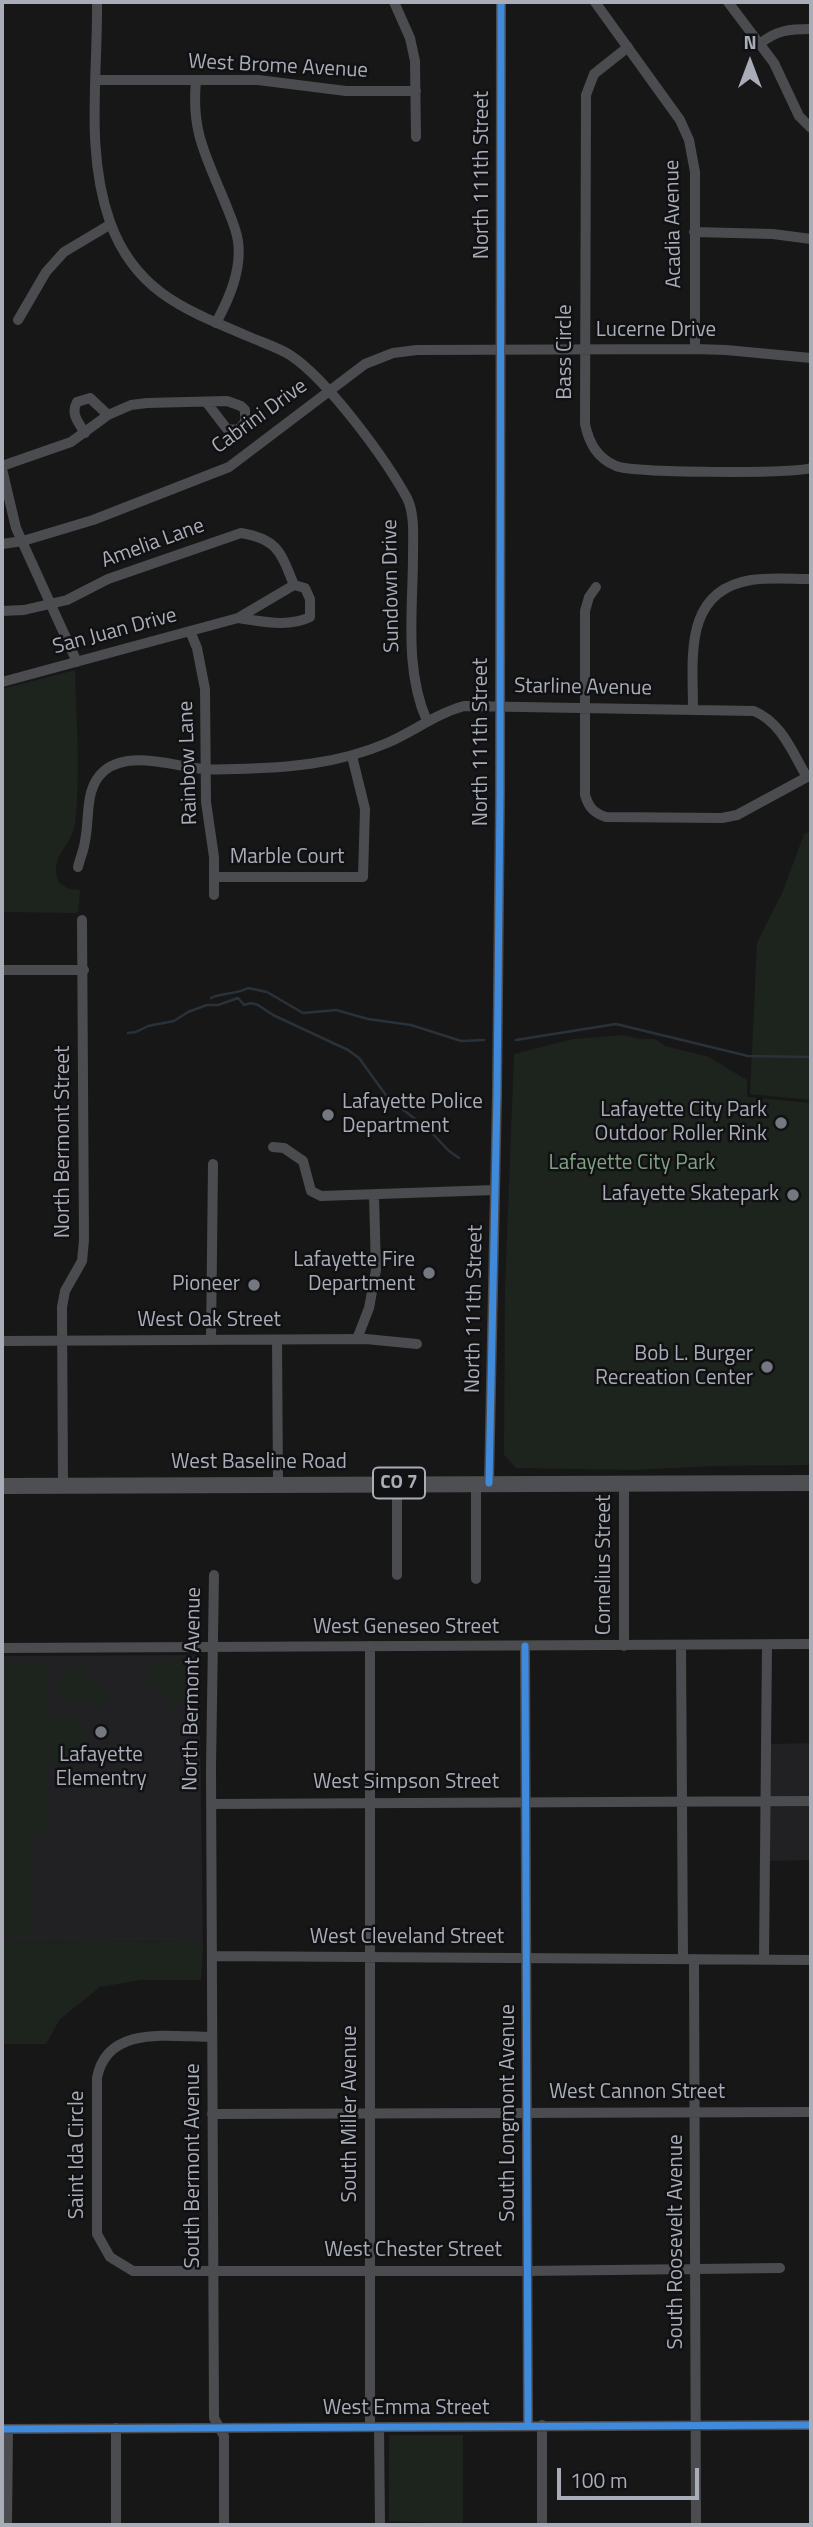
<!DOCTYPE html>
<style>
body{margin:0}
#map{position:relative;width:813px;height:2527px;overflow:hidden;background:#171717;font-family:"Titillium Web",sans-serif}
canvas{display:block}
.frame{position:absolute;inset:0;border:4px solid #a8adb8;pointer-events:none}
.north{position:absolute;left:715px;top:28px;width:70px;height:70px;-webkit-text-stroke:5px #111113;paint-order:stroke;rotate:0deg;font-size:19px;font-weight:700;line-height:28px;text-align:center;color:#a8adb8}
.north::after{content:'';display:block;margin:auto;width:24px;height:32px;background:#a8adb8;clip-path:polygon(50% 0,100% 100%,50% 72%,0 100%)}
.scale{position:absolute;left:557px;top:2468px;width:142px;height:32px;box-sizing:border-box;border:4px solid #a8adb8;border-top:0;padding-left:9px;font-size:21px;line-height:24px;white-space:nowrap;color:#a8adb8;-webkit-text-stroke:5px #111113;paint-order:stroke}
</style>
<div id="map">
<canvas width="813" height="2527"></canvas>
<div class="frame"></div>
<div class="north">N</div>
<div class="scale">100 m</div>
</div>
<script>
const g = document.querySelector('canvas').getContext('2d');
g.lineJoin = 'round';
function fillPath(path, color) { g.fillStyle = color; g.fill(path, 'evenodd'); }
function stroke(path, color, width, dash) { g.strokeStyle = color; g.lineWidth = width; g.lineCap = dash ? 'butt' : 'round'; g.setLineDash(dash || []); g.stroke(path); }
function drawText(font, color, halo, rows, align = 'center') {
  g.font = font + ' "Titillium Web",sans-serif'; g.lineWidth = 5; g.setLineDash([]); g.textBaseline = 'middle'; g.strokeStyle = halo; g.fillStyle = color; for (const [text, x, y, turn = 0] of rows) {
    g.save(); g.translate(x, y); g.rotate((+turn || 0) * Math.PI / 180); g.textAlign = isNaN(turn) ? turn : align; if (halo) g.strokeText(text, 0, 0); g.fillText(text, 0, 0); g.restore();
  }
}
fillPath(new Path2D(`
 M196,1655l3,2 4,291 -8,-7 -193,2v-287z
 M811,1743v117l-45,1 2,-117z`), '#212123');
fillPath(new Path2D(`
 M75,670c1,50 6,103 0,153 -3,26 -27,31 -16,60l10,6 11,1 -2,23 -76,-1v-223z
 M811,831v269l-61,-6 7,-151 26,-52 21,-57z
 M623,1035l16,4h16l10,7 44,11 38,23v17l64,6v362l-100,1 -77,4 -118,-2 -12,-13 1,-167 9,-234 59,-15z
 M198,1658v46l-24,1 -12,-17 -12,-5 -2,-13 4,-7z
 M2,1663h46v56c15,-9 24,0 36,9l-2,31 -8,7 -16,2 -8,-6 -2,-42 -2,112h-12v105h-32z
 M75,1669l6,1 8,11 16,5 2,5v16l-27,-5 -14,4 -2,-2 4,-2 -6,-11 -7,3 -1,-9 2,-5 5,-2 4,-7z
 M196,1941l7,7 -2,32h-60l-41,7 -40,32 -14,25h-44v-101z
 M389,2435h74v89l-74,-3z`), '#1d241e');
stroke(new Path2D(`
 M211,998c12,-6 25,-3 37,-10l19,4 36,21 33,-3 32,9 43,6 50,16 23,-1
 M128,1033l8,-1 12,-6 26,-5 14,-9 19,-7h11l20,-7 6,7 7,-2 7,2 15,10 75,35 11,8 29,40 40,31 21,22 10,7
 M516,1040l100,-16 132,32 63,1`), '#2a3239', 2.5);
stroke(new Path2D(`
 M97,2c1,73 -12,149 13,220 26,72 79,89 142,116 12,5 27,10 38,17 37,24 95,103 117,143 8,16 6,39 6,57 0,54 -9,115 14,166
 M394,2l16,36 5,23 1,76
 M595,2l85,118 9,20 6,32v177
 M728,2l46,61 25,53 12,12
 M760,44c16,-14 30,-15 51,-15
 M628,47l-34,27 -8,21 -1,329c4,19 12,34 31,42 19,7 174,8 195,2
 M96,80h162l88,11h70
 M196,81c-5,50 10,75 28,119 5,13 12,27 14,41 4,29 -9,58 -22,82
 M694,232l79,2 38,5
 M18,320l28,-48 18,-20 47,-28
 M85,433c-6,-10 -15,-19 -8,-31l13,-4 18,17
 M2,466l69,-24 37,-27 23,-10 16,-2 80,-2 14,5 4,4v12l-7,8 -11,-1 -20,-26
 M2,469l14,59 61,134
 M2,544l21,-3 70,-21 136,-53 136,-103 28,-11 24,-3 278,-1 31,1 85,8
 M596,587l-7,10 -4,14v184c4,13 9,18 21,22l116,1 15,-3 74,-40
 M2,611l22,-1 43,-10 41,-21 133,-46c37,6 40,20 53,52
 M190,631l7,17 8,41 1,113 8,55v38
 M2,682l236,-64 56,-33 11,3 5,11v18c-22,11 -49,4 -72,1
 M693,709c0,-51 -10,-118 58,-129 19,-3 41,-1 60,-1
 M78,867c2,-9 6,-17 7,-26 5,-23 -1,-53 19,-70 25,-21 69,-5 99,-2 10,1 21,0 32,0 52,-1 103,-5 152,-26 26,-11 48,-29 77,-37l290,5c28,12 38,41 53,66
 M214,877h149l2,-68 -13,-53
 M2,970h82
 M273,1147l11,1 19,13 8,30 10,5 174,-6
 M357,1339l12,-31 7,-38 -2,-75
 M211,1340l2,-176
 M277,1340l1,144
 M2,1341l364,-2 51,5
 M397,1483v92
 M476,1483v96
 M489,1483l8,-389 3,-299 1,-793
 M63,1485l-1,-178 3,-16 17,-30 2,-21 -2,-320
 M214,1575l-3,192 3,651 10,18v89
 M370,1646v780
 M525,1646l3,779
 M624,1646v-162
 M681,1646l2,313
 M2,1648l809,-4
 M211,1804l600,-3
 M212,1956l599,4
 M694,1959l2,566
 M764,1959l3,-313
 M212,2037c-41,0 -105,-13 -115,41v156l13,23 23,14h394l253,-3
 M212,2114l599,-2
 M542,2425v100
 M379,2427l1,98
 M2,2429l809,-4
 M7,2525l1,-96
 M116,2525v-97`), '#4b4c50', 10);
stroke(new Path2D(`
 M2,1486l809,-3`), '#4d4f52', 16);
stroke(new Path2D(`
 M489,1483l8,-389 3,-299 1,-793
 M525,1646l3,779
 M2,2429l809,-4`), '#408adc', 7);
for (const [x, y, r, color] of [
 [328,1115,7,"#757880"],
 [781,1123,7,"#757880"],
 [793,1195,7,"#757880"],
 [429,1273,7,"#757880"],
 [254,1285,7,"#757880"],
 [767,1367,7,"#757880"],
 [101,1732,7,"#757880"]
]) { const dot = new Path2D(); dot.arc(x, y, r, 0, 2 * Math.PI); g.fillStyle = color; g.fill(dot); stroke(dot, '#111113', 2.5); }
for (const [x, y, w] of [
 [399,1483,52]
]) { const box = new Path2D(); box.roundRect(x - w / 2, y - 15.5, w, 31, 5); g.fillStyle = '#111113'; g.fill(box); stroke(box, '#a8adb8', 2); }
drawText('bold 19px', '#a8adb8', null, [
 ["CO 7",399,1483]
]);
drawText('21px', '#a8adb8', '#111113', [
 ["West Brome Avenue",278,67,3],
 ["North 111th Street",483,175,-90],
 ["Acadia Avenue",674,224,-91],
 ["Lucerne Drive",656,331],
 ["Bass Circle",566,352,-90],
 ["Cabrini Drive",260,417,-36],
 ["Amelia Lane",153,544,-20],
 ["Sundown Drive",392,586,-91],
 ["San Juan Drive",115,632,-15],
 ["Starline Avenue",583,688,1],
 ["North 111th Street",482,742,-90],
 ["Rainbow Lane",189,763,-92],
 ["Marble Court",287,858],
 ["North Bermont Street",64,1142,-90],
 ["North 111th Street",475,1309,-89],
 ["West Oak Street",209,1321],
 ["West Baseline Road",259,1463],
 ["Cornelius Street",605,1565,-90],
 ["West Geneseo Street",406,1628],
 ["North Bermont Avenue",193,1689,-89],
 ["West Simpson Street",406,1783],
 ["West Cleveland Street",407,1938],
 ["West Cannon Street",637,2093],
 ["South Longmont Avenue",509,2113,-90],
 ["South Miller Avenue",351,2114,-90],
 ["Saint Ida Circle",78,2155,-90],
 ["South Bermont Avenue",194,2166,-90],
 ["South Roosevelt Avenue",677,2242,-90],
 ["West Chester Street",413,2251],
 ["West Emma Street",406,2409]
]);
drawText('21px', '#a8adb8', '#111113', [
 ["Lafayette Police",342,1103,"left"],
 ["Department",342,1127,"left"],
 ["Lafayette City Park",767,1111],
 ["Outdoor Roller Rink",767,1135],
 ["Lafayette Skatepark",779,1195],
 ["Lafayette Fire",415,1261],
 ["Department",415,1285],
 ["Pioneer",240,1285],
 ["Bob L. Burger",753,1355],
 ["Recreation Center",753,1379],
 ["Lafayette",101,1756,"center"],
 ["Elementry",101,1780,"center"]
], 'right');
drawText('21px', '#7fa381', '#111113', [
 ["Lafayette City Park",632,1164]
]);
</script>
